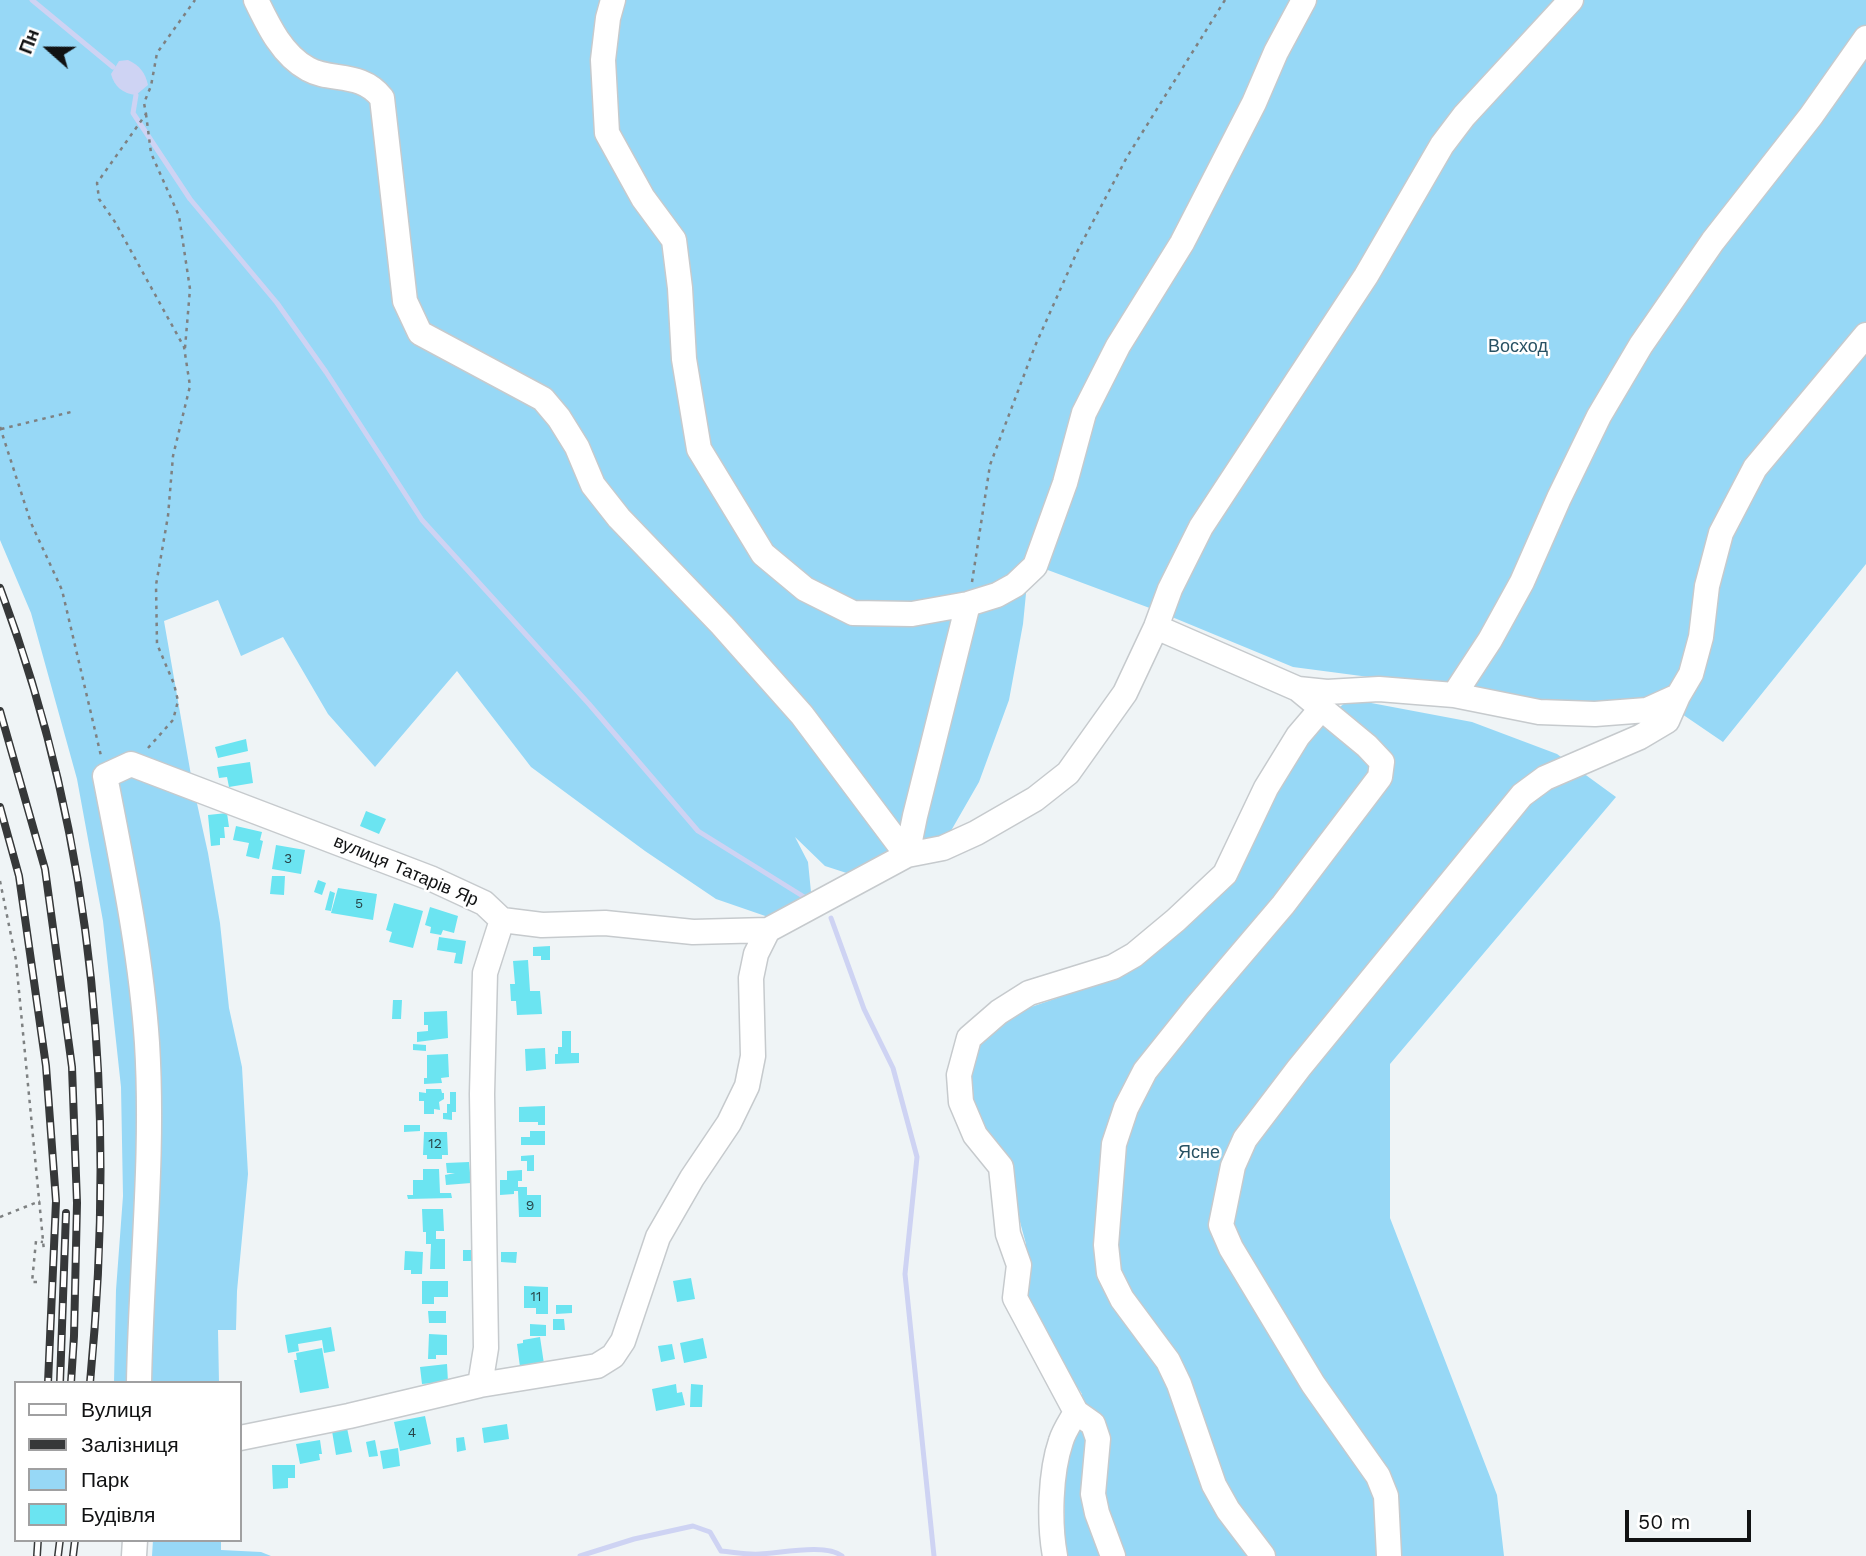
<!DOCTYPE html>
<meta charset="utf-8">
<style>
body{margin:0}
#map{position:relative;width:1866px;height:1556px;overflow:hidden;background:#eff4f6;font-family:"Work Sans",sans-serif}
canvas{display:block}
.legend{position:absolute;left:14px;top:1381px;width:228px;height:161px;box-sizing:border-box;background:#fff;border:2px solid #a0a0a1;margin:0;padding:9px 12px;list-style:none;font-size:21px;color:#111213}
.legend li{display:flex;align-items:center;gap:14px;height:35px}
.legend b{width:35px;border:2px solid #a0a0a1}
.north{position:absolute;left:14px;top:14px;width:70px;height:70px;-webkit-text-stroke:5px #fff;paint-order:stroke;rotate:291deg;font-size:19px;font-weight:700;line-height:28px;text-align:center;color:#111213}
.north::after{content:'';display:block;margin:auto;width:24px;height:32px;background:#111213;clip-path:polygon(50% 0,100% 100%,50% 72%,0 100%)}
.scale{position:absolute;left:1625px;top:1510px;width:126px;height:32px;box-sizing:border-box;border:4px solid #111213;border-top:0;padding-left:9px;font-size:21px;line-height:24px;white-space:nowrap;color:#111213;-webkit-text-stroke:5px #fff;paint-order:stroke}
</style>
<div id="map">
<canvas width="1866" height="1556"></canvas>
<ul class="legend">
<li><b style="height:9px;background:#fff"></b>Вулиця</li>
<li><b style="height:9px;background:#363839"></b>Залізниця</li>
<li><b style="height:19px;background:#97d8f6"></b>Парк</li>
<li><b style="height:19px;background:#6be4f1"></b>Будівля</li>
</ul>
<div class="north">Пн</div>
<div class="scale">50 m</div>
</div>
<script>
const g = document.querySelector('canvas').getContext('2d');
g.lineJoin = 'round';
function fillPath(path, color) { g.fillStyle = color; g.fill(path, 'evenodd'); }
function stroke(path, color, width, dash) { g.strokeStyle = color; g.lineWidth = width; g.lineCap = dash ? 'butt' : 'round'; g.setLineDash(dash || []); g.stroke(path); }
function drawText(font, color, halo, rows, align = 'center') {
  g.font = font + ' "Work Sans",sans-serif'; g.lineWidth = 5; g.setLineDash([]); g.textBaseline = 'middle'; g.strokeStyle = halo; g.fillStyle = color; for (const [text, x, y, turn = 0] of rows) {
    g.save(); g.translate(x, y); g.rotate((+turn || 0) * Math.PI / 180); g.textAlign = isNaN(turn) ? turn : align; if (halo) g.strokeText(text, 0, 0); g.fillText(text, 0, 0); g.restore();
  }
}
fillPath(new Path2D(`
 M0,0h1866v564l-143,178 -63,-43 -98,8 -155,-25 -114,-15 -138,-57 -126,-47 -6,61 -14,76 -30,82 -31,54 -86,42 -37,-12 -30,-29 13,25 4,40 -38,17 -58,-20 -71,-48 -114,-84 -74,-96 -82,96 -47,-53 -45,-77 -42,19 -23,-56 -54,21 28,160 16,72 12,70 9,85 13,59 6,107 -11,117 -1,39h-18l1,53h-105l2,-93 7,-94 -2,-109 -18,-166 -26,-142 -46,-166 -31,-73z
 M1350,699l122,23 85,32 59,43 -226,267v154l107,277 7,61h-439l-1,-86 18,-76 -61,-90 5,-60 -22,-81 -37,-61 -1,-38 36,-47 125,-43 33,-32 78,-66 25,-66 59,-89z
 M153,1540h68v10l40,2 10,4h-119z`), '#97d8f6');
fillPath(new Path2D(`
 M128,60c12,6 17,12 20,25l-12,10c-13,-1 -22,-9 -25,-21l8,-13z`), '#ced3f3');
stroke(new Path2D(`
 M32,0l81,67
 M136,95l-3,18 57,86 87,104 49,69 96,148 167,184 109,127 111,69
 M831,918l33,91 29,59 24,89 -12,117 29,282
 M580,1556l54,-17 59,-13 17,6 11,19c13,1 26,4 39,3 21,-1 66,-11 82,2`), '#ced3f3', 5);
fillPath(new Path2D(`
 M246,739l2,12 -30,7 -3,-11z
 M250,762l3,21 -24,4 -2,-10 -8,1 -2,-11z
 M366,811l20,8 -7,15 -19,-8z
 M227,813l2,14h-5l1,11h-5v7l-9,1 -3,-31z
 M236,826l26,6 -2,8 3,1 -4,18 -13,-3 3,-13 -16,-3z
 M276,845l29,5 -4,24 -29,-5z
 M272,876h13l-1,19 -14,-1z
 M318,880l8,3 -4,12 -8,-3z
 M338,888l39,6 -4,26 -42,-7z
 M330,891l5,2 -4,18 -6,-1z
 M394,903l29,8 -10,37 -24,-6 3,-10 -6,-2z
 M430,907l28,9 -4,17 -11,-3 -2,5 -11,-2 1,-6 -6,-2z
 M439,937l27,4 -4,23 -8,-1 2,-10 -19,-3z
 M550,946v14h-9v-4h-8v-9z
 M528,960l2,31h10l2,23 -25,1 -1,-14h-5l-1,-17h5l-2,-23z
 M393,1000h9l-1,19h-9z
 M447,1011l1,27 -31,4v-10l11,-1v-6h-4v-13z
 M562,1031h9v22h8v10l-24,1v-10h3v-7h4z
 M413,1044l13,1v6l-13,-1z
 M545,1048l1,21 -20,2 -1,-22z
 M448,1054l1,23 -8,1 1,5 -18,1v-6h3v-23z
 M426,1089h15l1,4h2v6l-5,3 1,8 -6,-1v5h-10v-13h-5v-9l7,1z
 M450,1092h6v20h-4v8l-9,-1v-6h4v-9h3z
 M545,1106v19h-7v-3h-19v-15z
 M404,1125h16v6l-16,1z
 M530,1131h15v14h-24v-8h9z
 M424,1132h23l1,23h-6v4h-15v-4h-4z
 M534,1155v16h-7v-10h-6v-5z
 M469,1162l2,21 -25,2 -1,-10 10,-2h-8l-1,-10z
 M423,1169h16l1,24h11l1,5 -44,1 -1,-4h6v-15h10z
 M522,1170v11h-4v6h9v8h14v22h-22l-1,-26h-4v3l-14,1v-15h7v-9z
 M422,1209h21l1,22h-8v8h9v30h-15l1,-25h-5v-12h-3z
 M463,1250h9v11h-9z
 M405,1251l18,1 -1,22h-11v-4h-7z
 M501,1252h16l-1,11 -15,-1z
 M691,1278l4,21 -18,3 -4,-21z
 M422,1281h26v16h-14v7h-12z
 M524,1286l24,1v27h-12v-6h-12z
 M556,1305h16v8l-16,1z
 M428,1311h18v12h-17z
 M553,1319h11l1,11h-12z
 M530,1324l16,1v11h-16z
 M331,1327l4,24 -11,2 -2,-13 -24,4 1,7 -11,2 -3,-18z
 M429,1334l18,1v20h-11v4h-8z
 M540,1337l4,27 -24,3 -3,-23 6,-1v-3z
 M703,1338l4,20 -23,5 -4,-20z
 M672,1344l3,15 -14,3 -3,-16z
 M322,1348l7,40 -29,5 -6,-33h3l-1,-7z
 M447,1364l1,18 -26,2 -2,-17z
 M676,1384l1,9 5,-1 3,13 -29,6 -4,-22z
 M691,1384l12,1 -1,22h-12z
 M425,1416l6,28 -31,7 -6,-29z
 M507,1424l2,15 -25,4 -2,-15z
 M347,1428l5,24 -16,3 -4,-24z
 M464,1437l2,13 -9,2 -1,-14z
 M320,1440l2,14h-3l1,6 -20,4 -4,-20z
 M375,1440l3,16 -9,1 -3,-15z
 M398,1448l2,18 -17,3 -3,-18z
 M272,1465h23v13h-7v10l-15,1z`), '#6be4f1');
const minor = new Path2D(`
 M256,0c12,25 26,55 52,69 23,13 53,2 74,29l23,203 15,32 123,66 16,19 18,29 16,38 26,33 103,107 80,90 105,140
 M613,0l-5,18 -5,42 4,73 36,65 31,42 6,48 4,71 15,90 64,105 42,35 48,24 59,1 56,-10 29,-9 18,-10 20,-19 30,-83 19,-70 34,-67 64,-103 72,-140 22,-51 28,-52
 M1156,627l142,62 29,3 52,-3 75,6 85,17 56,2 52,-4 31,-14 13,-22 10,-37 6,-51 14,-53 34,-65 111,-133
 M1454,695l36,-55 32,-58 37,-84 40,-82 42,-71 72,-104 98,-125 55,-78
 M907,855l8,-39 53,-212
 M502,920l40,5 63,-2 88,9 75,-2
 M139,1383c2,-114 15,-226 8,-340 -6,-90 -25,-179 -42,-267l26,-12 299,114 54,25 18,17 -17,53 -3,121 4,254 -6,37
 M240,1438l109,-22 131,-31 117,-19 16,-10 10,-15 35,-104 34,-59 37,-55 18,-37 6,-30 -2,-78 5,-24 12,-24 139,-75 36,-7 33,-15 59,-34 33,-26 57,-80 31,-66 14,-38 31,-62 165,-251 76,-131 22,-29 107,-116
 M134,1556l1,-16
 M1055,1556c-6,-33 -5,-83 6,-115 3,-10 10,-20 15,-29
 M1113,1556l-16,-43 -4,-19 5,-55 -5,-15 -17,-12 -61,-114 4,-33 -11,-31 -7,-67 -26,-32 -14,-33 -2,-27 10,-37 30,-26 30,-19 84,-26 21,-12 42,-35 49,-46 41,-86 32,-52 23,-27
 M1263,1556l-35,-46 -14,-25 -35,-101 -11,-23 -46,-62 -13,-26 -3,-28 8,-101 12,-36 19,-37 52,-65 86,-101 97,-128 2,-15 -15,-16 -69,-57
 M1389,1556l-3,-60 -8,-20 -65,-92 -82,-136 -10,-23 12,-59 12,-27 54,-71 223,-273 23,-17 95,-41 27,-16 11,-25`);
stroke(minor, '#c6cacd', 27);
stroke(new Path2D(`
 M146,114l5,39 28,63 11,73 -5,59
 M0,427l31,96 31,67 39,166
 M1,429l70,-17
 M972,582l18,-117 45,-119 42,-94 50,-95 98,-157
 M148,748l25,-28 5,-19 -4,-17 -17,-40 -1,-59 12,-69 5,-60 17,-70 -6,-39 -69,-125 -16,-23 -2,-16 49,-69 -2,-11 7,-17 6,-33 38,-53
 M0,881l16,79 28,291
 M0,1217l40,-16
 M37,1282h-5l4,-41 7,1`), '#7e8182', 2.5, [3.5, 5]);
stroke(minor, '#fff', 24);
const rail = new Path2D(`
 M0,588c97,258 116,523 90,795
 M0,711l45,158 27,198 5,136 -3,133 -3,47
 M0,807l19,69 27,190 10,135 -8,182
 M60,1383l6,-170
 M37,1556l1,-16
 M58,1556l2,-16
 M73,1556l2,-16`);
stroke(rail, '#363839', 8);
stroke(rail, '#fff', 5, [16]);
drawText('14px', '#28464a', null, [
 ["3",288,859],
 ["5",359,904],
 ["12",435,1144],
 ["9",530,1206],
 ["11",536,1297],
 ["4",412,1433]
]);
drawText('18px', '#285264', '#fff', [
 ["Восход",1518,347],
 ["Ясне",1199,1153]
]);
drawText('18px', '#111213', '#fff', [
 ["вулиця Татарів Яр",406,871,23]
]);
</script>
